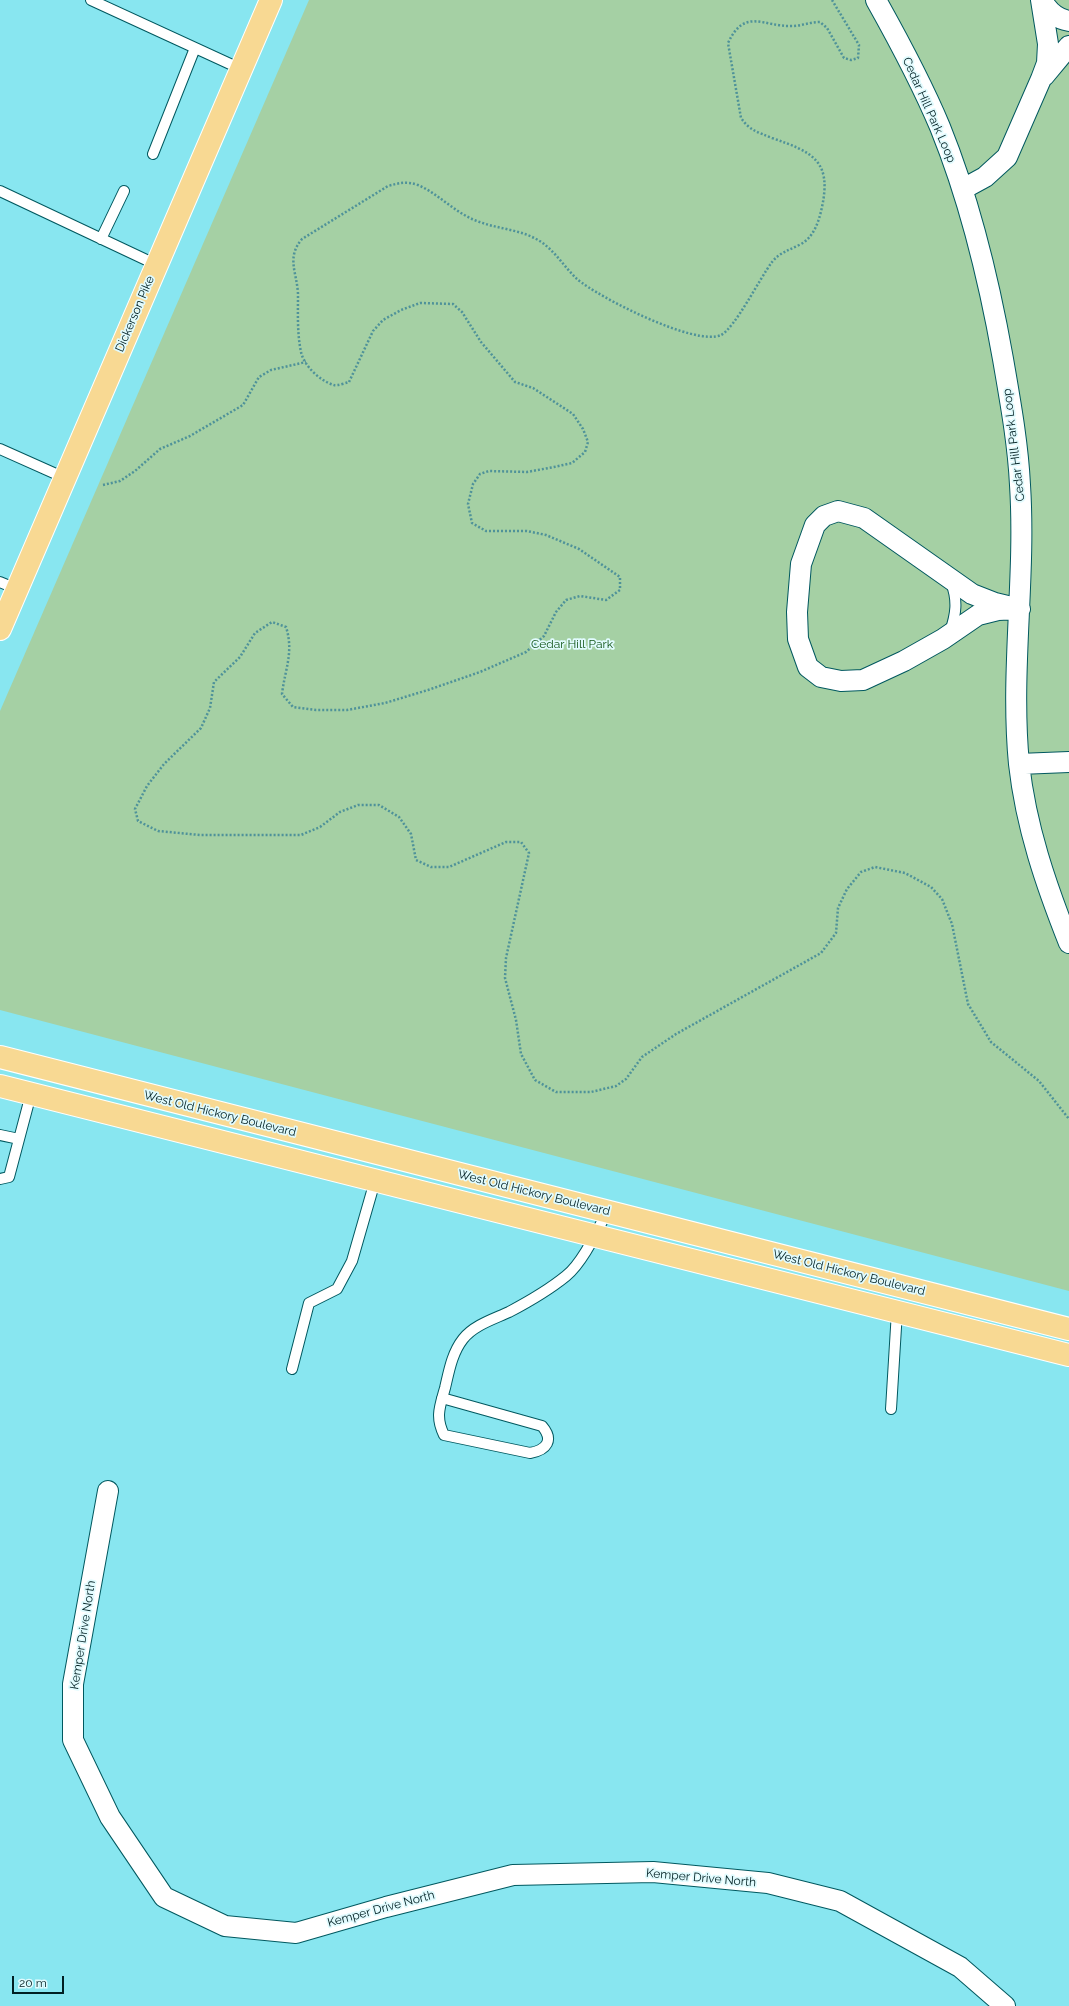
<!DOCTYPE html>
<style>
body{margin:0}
#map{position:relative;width:1069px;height:2006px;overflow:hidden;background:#88e6f0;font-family:Raleway,sans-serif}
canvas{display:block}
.scale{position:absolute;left:12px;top:1976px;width:52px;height:18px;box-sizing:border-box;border:2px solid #011f22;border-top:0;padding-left:5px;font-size:12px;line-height:14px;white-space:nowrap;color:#011f22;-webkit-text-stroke:3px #e1fbfe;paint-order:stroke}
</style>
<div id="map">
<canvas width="1069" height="2006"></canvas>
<div class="scale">20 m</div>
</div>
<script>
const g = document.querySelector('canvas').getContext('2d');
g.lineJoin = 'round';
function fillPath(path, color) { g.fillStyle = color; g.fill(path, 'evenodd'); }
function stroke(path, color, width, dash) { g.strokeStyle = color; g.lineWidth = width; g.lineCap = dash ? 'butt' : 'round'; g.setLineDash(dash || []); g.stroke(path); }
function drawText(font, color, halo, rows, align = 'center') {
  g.font = font + ' Raleway,sans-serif'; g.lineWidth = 3.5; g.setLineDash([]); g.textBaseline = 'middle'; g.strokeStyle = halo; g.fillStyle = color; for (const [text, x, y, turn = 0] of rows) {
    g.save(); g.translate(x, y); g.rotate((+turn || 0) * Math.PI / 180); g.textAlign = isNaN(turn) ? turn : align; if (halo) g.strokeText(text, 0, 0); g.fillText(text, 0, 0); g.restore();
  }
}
fillPath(new Path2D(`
 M309,0h760v1291l-1069,-281v-299z`), '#a5d0a4');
const lane = new Path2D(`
 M91,0l150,69
 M153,154l42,-106
 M0,191l157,74
 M101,239l23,-48
 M0,449l65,29
 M0,582l17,7
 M950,632c6,-18 8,-31 1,-50
 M0,1135l19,4
 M0,1179l9,-2 22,-83
 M292,1369l17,-66 28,-14 15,-28 23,-80
 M442,1398l100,28c12,14 5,24 -12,27l-86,-18c-9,-18 -4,-29 1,-47 4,-17 7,-35 18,-49 11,-14 31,-20 46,-27 19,-10 41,-23 57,-36 17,-14 31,-45 41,-64
 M891,1409l6,-98`);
const street = new Path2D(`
 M876,0c23,41 46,84 64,127 30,74 49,153 63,232 7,41 15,84 17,126 6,93 -10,186 -1,279 7,63 27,121 50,179
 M1042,0c6,11 15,19 27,21
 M1044,76l25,-30
 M963,189l22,-12 22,-20 34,-78 6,-16 1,-19 -7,-44
 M838,511l26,7 108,76 23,9 25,6 -22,1 -20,5 -35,24 -39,22 -41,19 -22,1 -20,-4 -13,-10 -10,-28 -1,-27 4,-48 14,-39 9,-9z
 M1019,764l50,-2
 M108,1491l-35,193v56l37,77 54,80 61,29 71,7 90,-26 127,-32 140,-3 115,11 72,18 120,66 45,39`);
const primary = new Path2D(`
 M0,629l271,-629
 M0,1057l1069,272
 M0,1086l1069,269`);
stroke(lane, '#00585f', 12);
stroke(street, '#00585f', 22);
stroke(primary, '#fff', 24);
stroke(new Path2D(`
 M832,0l27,45 -1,13 -7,2 -7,-2 -17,-30 -7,-6c-10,0 -19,4 -28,4 -29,1 -47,-19 -64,17l13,75c9,13 17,14 31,20 40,14 60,22 50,69 -3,14 -8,30 -21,37 -11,6 -21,8 -29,18 -12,16 -37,66 -51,73 -25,12 -123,-38 -144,-56 -13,-12 -23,-30 -39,-39 -19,-11 -41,-11 -61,-19 -22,-8 -38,-27 -59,-36 -11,-4 -19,-2 -30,1l-86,53c-16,19 -5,33 -4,55 0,19 -1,39 3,58 3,14 19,29 33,33 4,1 11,-2 15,-3l24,-51 10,-11 18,-10 19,-7 33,1 9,8 19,30 34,40 18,6 40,26 10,15 5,13 -3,10 -13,11 -18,4 -27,5 -38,-1 -9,3 -7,10 -5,20 4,19 14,8h41l19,4 33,14 41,28v13l-14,10 -26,-4 -14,4 -10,12 -12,24 -18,16 -46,20 -52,18 -43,13 -38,7h-31l-23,-3 -11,-13c3,-25 12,-42 4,-67l-14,-5 -17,11 -15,24 -26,25 -4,26 -9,20 -37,36 -17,22 -12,23 3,12 20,10 42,4h101l19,-8 20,-15 18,-7h21l20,12 12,17 5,26 15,7h18l57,-25h15l8,11 -23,105 -1,20 11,42 5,34 14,26 21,12h35l25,-6 10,-7 16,-22 34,-23 145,-81 15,-20 2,-25 9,-19 14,-17 14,-5 30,6 26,14 11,12 10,25 16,80 23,38 48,39 30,38
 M103,485l17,-4 15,-10 25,-22 30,-13 53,-31 16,-28 12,-7 35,-8`), '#4f9299', 2.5, [2, 2]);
stroke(lane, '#fff', 10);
stroke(street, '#fff', 20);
stroke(primary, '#f8d993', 22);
drawText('12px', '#011f22', '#e1fbfe', [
 ["Cedar Hill Park Loop",929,110,66],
 ["Dickerson Pike",135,314,-67],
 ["Cedar Hill Park Loop",1014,445,-97],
 ["West Old Hickory Boulevard",220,1114,14],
 ["West Old Hickory Boulevard",534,1193,14],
 ["West Old Hickory Boulevard",849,1273,14],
 ["Kemper Drive North",83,1635,-81],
 ["Kemper Drive North",701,1878,5],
 ["Kemper Drive North",381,1909,-15]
]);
drawText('12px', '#105415', '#e1fbfe', [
 ["Cedar Hill Park",572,644]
]);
</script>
